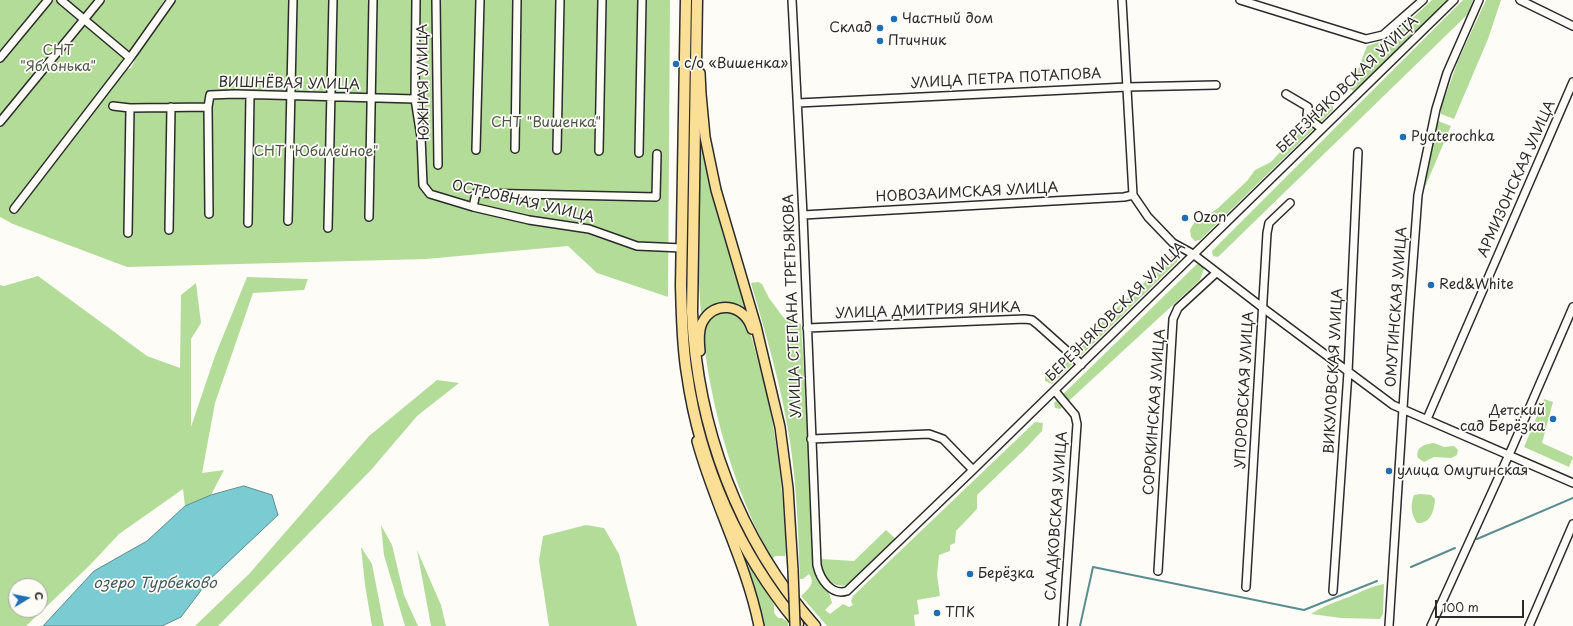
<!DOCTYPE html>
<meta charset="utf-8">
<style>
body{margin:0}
#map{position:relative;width:1573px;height:626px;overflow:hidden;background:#fdfcf7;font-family:"Playpen Sans",sans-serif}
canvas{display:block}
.north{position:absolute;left:8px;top:578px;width:40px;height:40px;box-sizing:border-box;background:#fdfcf7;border:1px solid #a9a8a5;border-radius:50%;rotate:80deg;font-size:11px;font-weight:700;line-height:16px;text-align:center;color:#2b2b2b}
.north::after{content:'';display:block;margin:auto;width:14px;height:18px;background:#1f6fb2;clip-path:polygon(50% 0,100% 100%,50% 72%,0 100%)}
.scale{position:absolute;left:1435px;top:600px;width:89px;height:18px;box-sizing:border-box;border:2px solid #2b2b2b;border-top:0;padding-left:5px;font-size:12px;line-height:14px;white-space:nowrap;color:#2b2b2b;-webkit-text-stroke:3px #fdfcf7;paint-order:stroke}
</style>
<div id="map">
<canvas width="1573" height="626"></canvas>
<div class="north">С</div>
<div class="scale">100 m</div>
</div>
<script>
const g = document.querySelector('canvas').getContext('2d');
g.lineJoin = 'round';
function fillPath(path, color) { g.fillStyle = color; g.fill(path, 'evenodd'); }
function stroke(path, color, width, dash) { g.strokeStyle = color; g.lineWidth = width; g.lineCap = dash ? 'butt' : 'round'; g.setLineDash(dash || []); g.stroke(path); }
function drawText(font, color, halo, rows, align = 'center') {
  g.font = font + ' "Playpen Sans",sans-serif'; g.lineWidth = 3.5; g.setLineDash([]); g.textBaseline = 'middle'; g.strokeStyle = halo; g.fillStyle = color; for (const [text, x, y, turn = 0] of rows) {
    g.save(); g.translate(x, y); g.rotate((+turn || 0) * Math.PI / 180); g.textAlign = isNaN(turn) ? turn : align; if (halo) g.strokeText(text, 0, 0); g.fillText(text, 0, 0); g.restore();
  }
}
fillPath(new Path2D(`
 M0,0h164l-44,72 11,-4 36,-68h503l-2,297 -71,-24 -29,-27 -142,13 -299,8 -114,-43 -13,-7z
 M1432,0h16l-86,84 -9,7 -4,-3 7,-13 11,-29 24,-8z
 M1463,0h10l-5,14 -250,243 -5,-1 -1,-5z
 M1486,0h15l-13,39 -34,80 -13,-5v-6l17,-47z
 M1331,103l2,3v4l-133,130 -5,1 -4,-4 -1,-7 5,-9 12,-5 11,-8 29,-27 8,-11 16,-8 9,-10v-4l47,-44z
 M1438,121l13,5 -26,61v-7z
 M700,131l14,65 32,112 -15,-5 -9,1 -21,11 -2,-30z
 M1172,256h4l2,3 -1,3 -125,122 -7,-3v-5z
 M1197,264l8,2 -5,14 -140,129 -5,-1 -1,-5z
 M38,276l109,80 33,12 1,-73 15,-12 5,40 -10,16v88l24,-71 32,-79 61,2 -4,11 -51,3 -38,110 -13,70 22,-3 -13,25 -26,11 -2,-17 -64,45 -29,31 -64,61h-26v-341l4,1zM16,586h24v24h-24z
 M758,282l4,2 7,14 14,19 18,7 11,172 8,86 9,11 3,10 -7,7 5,4 13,-10 6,3 4,-2 -2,-4 2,-5 182,-174 8,1 -1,8 -17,18 -48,46v14l-21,22 -1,12 -5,2v6l-11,4 -2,20 3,21 -23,4 2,14 -5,1 1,11h-88l-26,-30c7,-7 15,-12 8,-22l-6,5h-3c-2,-46 -3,-92 -10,-137 -8,-54 -24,-107 -39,-159z
 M728,312c4,1 10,2 13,6 10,9 12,26 16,39 19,65 26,129 29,196l-1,3h-10l-3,4c-33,-61 -54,-128 -65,-195 -1,-12 -6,-28 -1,-40 4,-9 12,-12 22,-13z
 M437,380l22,3 -42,33 -46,54 -153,156h-23l54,-52 120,-138z
 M1544,399l9,3 -11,41 31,14 -4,10 -45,-20z
 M1434,443l10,4 10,-1 4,4 -1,5 -6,3 -17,-1 -10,5 -6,-4c-3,-10 6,-14 16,-15z
 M1420,494l11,1 4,4c-1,12 -4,25 -18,24 -6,-9 -7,-17 -3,-28z
 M381,525l11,20 12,50 14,31h-13l-21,-71z
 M586,525l18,3 15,26 18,72h-88l-10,-65 4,-25z
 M886,530l11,10 -49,45c-15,4 -31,-10 -27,-26l33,2z
 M361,547l11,17 12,62h-12l-7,-41z
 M417,550l24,55 5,21h-15z
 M748,564l26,41v8l4,5h4l6,4v4h-23z
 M1384,584l-1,30 -3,5 -39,-1 -30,-4c12,-8 24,-12 38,-17 12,-5 22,-11 35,-13z`), '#b3dc98');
const water = new Path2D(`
 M244,486l28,9 6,20 -70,66 -27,36 -19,9h-119l51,-55 53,-30 38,-35 26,-11z`);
fillPath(water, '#7bccd2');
stroke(water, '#5b8c8f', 1);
stroke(new Path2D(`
 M1477,539l96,-41
 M1411,567l44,-19
 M1080,626l13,-59 211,43 73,-29`), '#5b8c8f', 2);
const minor = new Path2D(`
 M61,0l69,58
 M416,0l-1,99 6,38 2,48 7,9 43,13 56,13 60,9 48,17 45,2
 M436,0l2,165
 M792,0l11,215 14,350c3,14 14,31 30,26l126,-121 481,-470
 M1122,0l11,195 15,22 25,26 20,11 70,54 130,97 180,78
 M1240,0l126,39 17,-4 40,-35
 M1520,0l53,26
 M0,58l48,-58
 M1286,94l22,13 -1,8 1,3 14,11
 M798,103l329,-16 89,-2
 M113,106l17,2 78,-1
 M0,122l100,-122
 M515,149l2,-149
 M476,150l4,-150
 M557,150l3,-150
 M599,151l3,-151
 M639,153l3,-153
 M473,207l3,-14 180,4 1,-43
 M14,209l116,-151 41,-58
 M209,214l-1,-107 2,-12 25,-1 180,5
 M803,215l321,-18 9,-2
 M369,217l4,-217
 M288,221l5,-221
 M248,223l2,-128
 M328,228l5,-228
 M169,230l2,-123
 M128,233l2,-125
 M807,328l218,-9 7,1 5,4 38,34 6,7
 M1055,391l20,24 2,9 -14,202
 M1427,419l146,-337
 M811,439l118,-5 14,5 30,31
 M1158,571l15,-252 5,-11 38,-35
 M1246,587l21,-354 2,-10 21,-20
 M1333,591l15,-219 10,-220
 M1389,626l20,-311 9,-120 18,-86 11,-36 32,-73
 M1431,626l81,-178 61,-141
 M1529,626l44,-102`);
const major = new Path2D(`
 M700,73l1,21 4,43 11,53 40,136 24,101 8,61 5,82
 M700,351c-1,-9 -2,-19 2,-28 12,-24 43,-19 50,6
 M697,441c17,63 49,121 62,185`);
const highway = new Path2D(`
 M686,0l-5,286c1,29 1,59 6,88 13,92 52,179 111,250
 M697,0l-5,312c5,115 46,227 123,314`);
stroke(minor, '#2b2b2b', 10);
stroke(major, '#2b2b2b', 12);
stroke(highway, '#2b2b2b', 13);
stroke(minor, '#fdfcf7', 7);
stroke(major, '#fbdf96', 9);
stroke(highway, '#fbdf96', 10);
const majorBridge = new Path2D(`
 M793,570l2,56`);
stroke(majorBridge, '#2b2b2b', 12, []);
stroke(majorBridge, '#fbdf96', 9);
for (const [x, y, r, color] of [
 [894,19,4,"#1f6fb2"],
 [880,28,4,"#1f6fb2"],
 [880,41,4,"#1f6fb2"],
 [676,64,4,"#1f6fb2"],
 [1403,137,4,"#1f6fb2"],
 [1185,218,4,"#1f6fb2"],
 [1431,285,4,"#1f6fb2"],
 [1553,419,4,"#1f6fb2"],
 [1389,471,4,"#1f6fb2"],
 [970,574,4,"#1f6fb2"],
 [937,613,4,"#1f6fb2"]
]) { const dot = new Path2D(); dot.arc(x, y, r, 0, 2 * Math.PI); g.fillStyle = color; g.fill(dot); stroke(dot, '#fdfcf7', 1.5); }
drawText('14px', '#2b2b2b', '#fdfcf7', [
 ["Частный дом",902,19],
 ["Склад",872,28,"right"],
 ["Птичник",888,41],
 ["с/о «Вишенка»",684,64],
 ["Pyaterochka",1411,137],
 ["Ozon",1193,218],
 ["Red&White",1439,285],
 ["Детский",1545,411,"right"],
 ["сад Берёзка",1545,427,"right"],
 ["улица Омутинская",1397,471],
 ["Берёзка",978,574],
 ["ТПК",945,613]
], 'left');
drawText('14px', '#4d5746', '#fdfcf7', [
 ["СНТ",58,51],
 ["\"Яблонька\"",58,67],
 ["СНТ \"Вишенка\"",546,123],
 ["СНТ \"Юбилейное\"",316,152]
]);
drawText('14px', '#2b2b2b', '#fdfcf7', [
 ["УЛИЦА ПЕТРА ПОТАПОВА",1006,79,-3],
 ["ЮЖНАЯ УЛИЦА",424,82,-91],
 ["ВИШНЁВАЯ УЛИЦА",289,84,1],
 ["БЕРЕЗНЯКОВСКАЯ УЛИЦА",1348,85,-44],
 ["АРМИЗОНСКАЯ УЛИЦА",1517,179,-66],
 ["НОВОЗАИМСКАЯ УЛИЦА",967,193,-3],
 ["ОСТРОВНАЯ УЛИЦА",523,202,13],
 ["УЛИЦА СТЕПАНА ТРЕТЬЯКОВА",793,306,-92],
 ["ОМУТИНСКАЯ УЛИЦА",1397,307,-86],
 ["УЛИЦА ДМИТРИЯ ЯНИКА",928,311,-2],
 ["БЕРЕЗНЯКОВСКАЯ УЛИЦА",1116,312,-45],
 ["ВИКУЛОВСКАЯ УЛИЦА",1334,371,-87],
 ["УПОРОВСКАЯ УЛИЦА",1245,390,-87],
 ["СОРОКИНСКАЯ УЛИЦА",1155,412,-86],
 ["СЛАДКОВСКАЯ УЛИЦА",1057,516,-86]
]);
drawText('italic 15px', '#435b5d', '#fdfcf7', [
 ["озеро Турбеково",155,584]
]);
</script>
